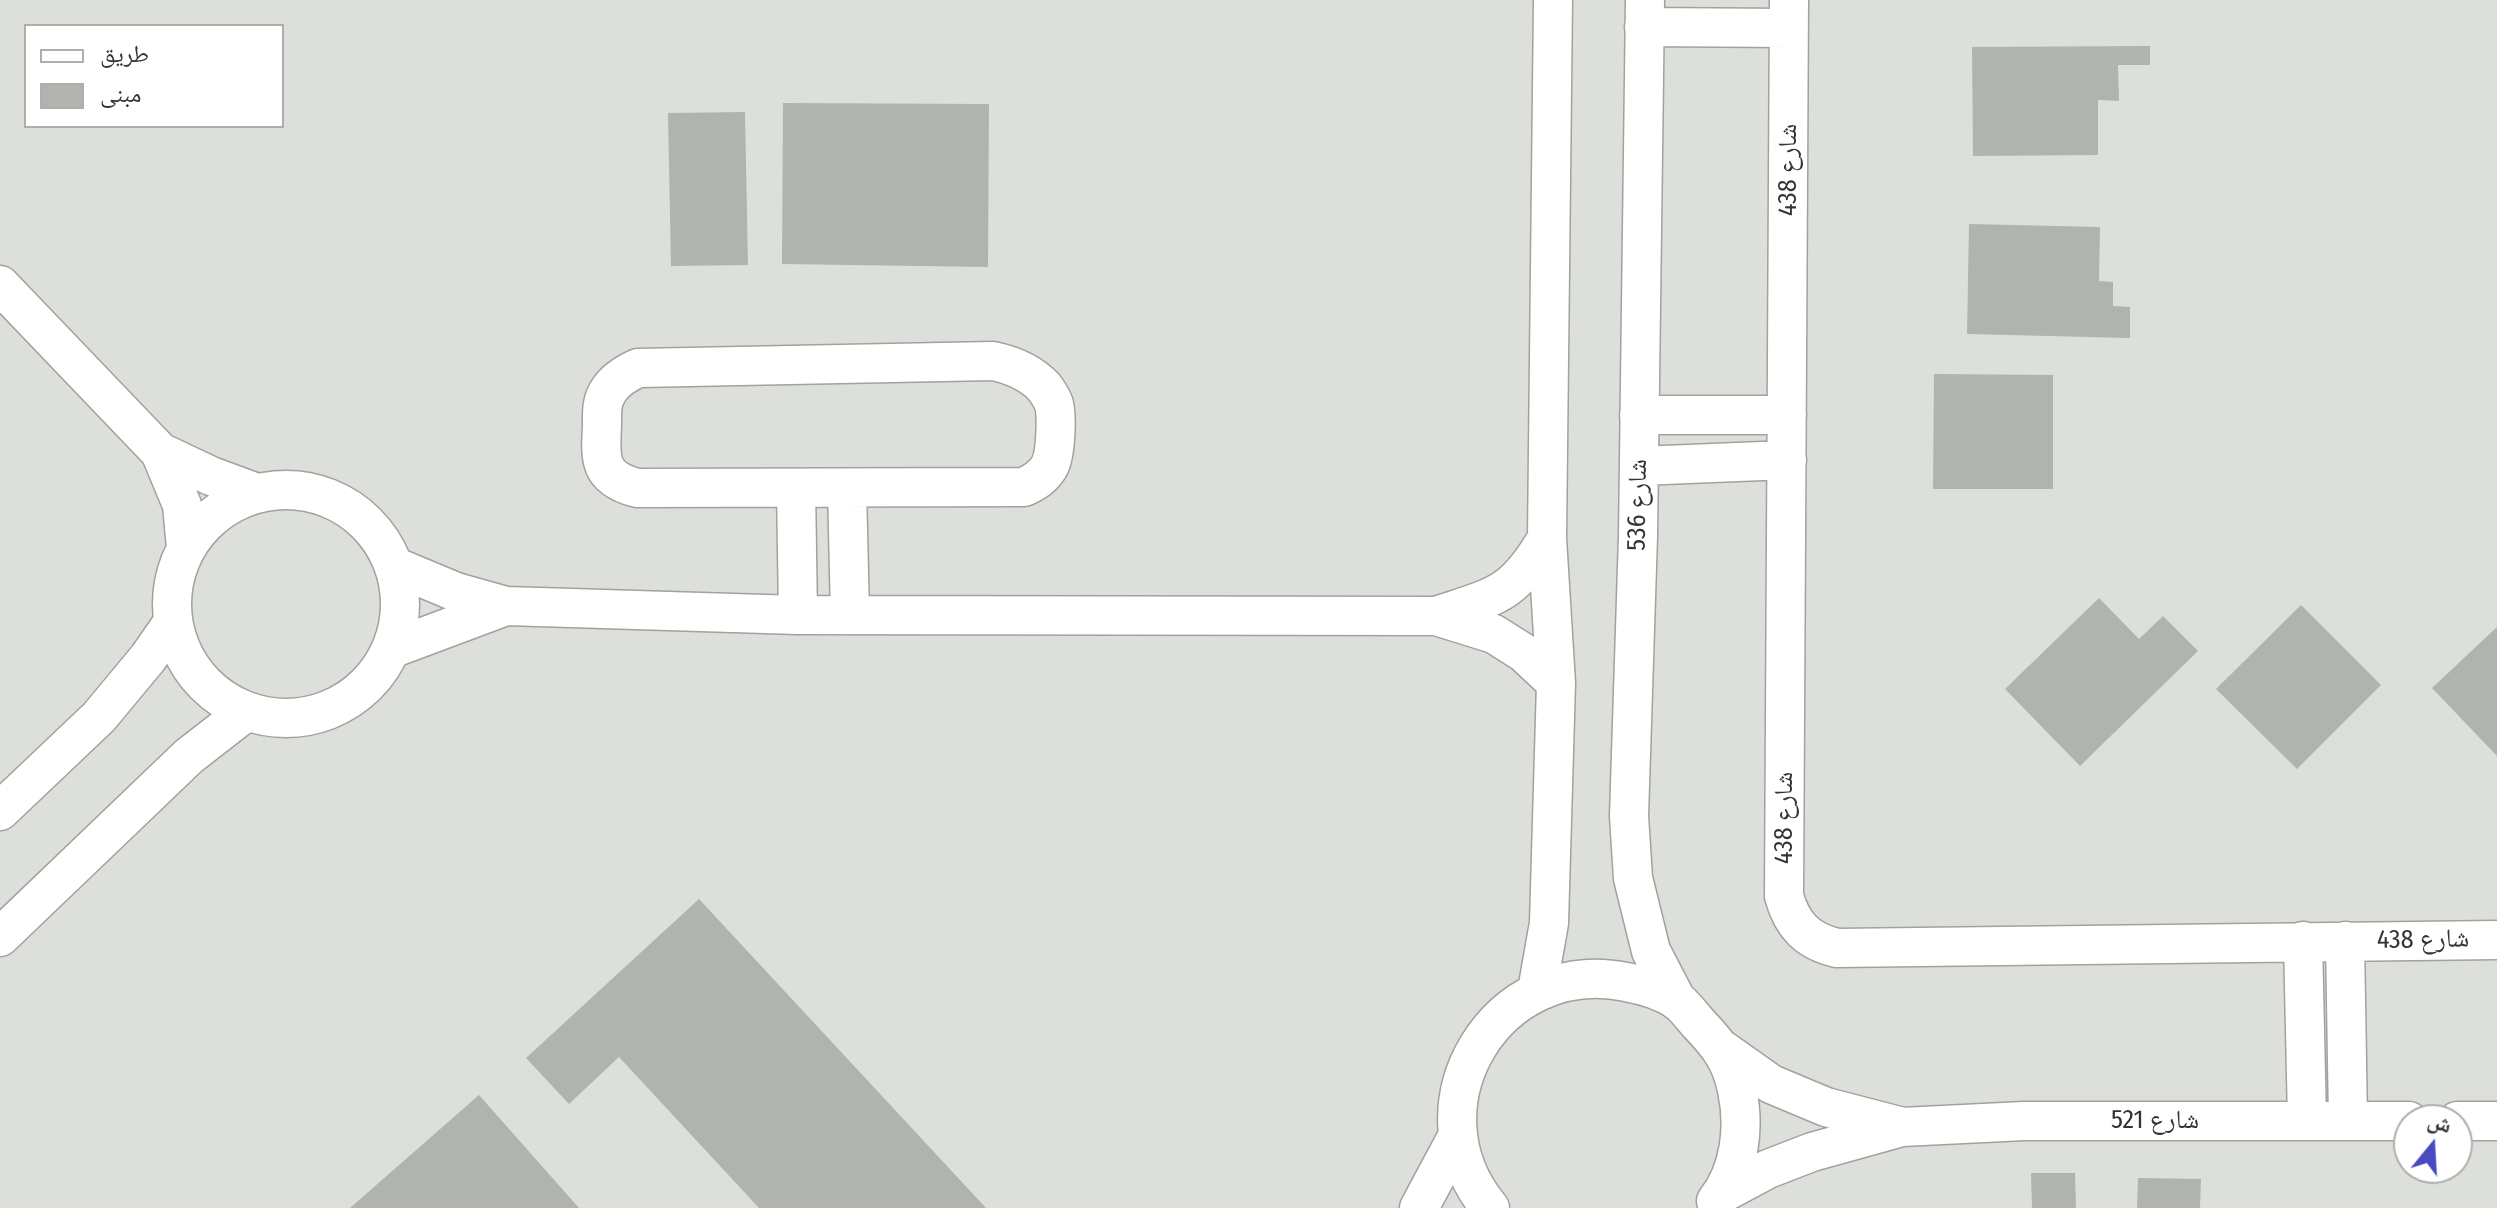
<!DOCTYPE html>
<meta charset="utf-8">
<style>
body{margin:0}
#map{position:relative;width:2497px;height:1208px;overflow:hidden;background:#dde0da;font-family:"Fira Sans Condensed","Noto Naskh Arabic",sans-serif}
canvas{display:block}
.legend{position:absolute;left:24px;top:24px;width:260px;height:104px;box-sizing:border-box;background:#fff;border:2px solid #aeaead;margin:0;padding:10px 14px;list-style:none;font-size:24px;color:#343532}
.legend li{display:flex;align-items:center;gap:16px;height:40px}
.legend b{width:40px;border:2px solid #aeaead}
.north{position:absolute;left:2393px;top:1104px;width:80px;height:80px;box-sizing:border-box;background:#fff;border:2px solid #aeaead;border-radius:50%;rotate:18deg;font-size:22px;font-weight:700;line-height:32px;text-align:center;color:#343532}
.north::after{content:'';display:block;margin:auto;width:28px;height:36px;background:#4a4bc1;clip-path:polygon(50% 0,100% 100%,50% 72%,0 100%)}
</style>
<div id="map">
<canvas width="2497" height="1208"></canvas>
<ul class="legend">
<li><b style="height:10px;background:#fff"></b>طريق</li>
<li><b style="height:22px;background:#b1b3ae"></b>مبنى</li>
</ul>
<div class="north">ش</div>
</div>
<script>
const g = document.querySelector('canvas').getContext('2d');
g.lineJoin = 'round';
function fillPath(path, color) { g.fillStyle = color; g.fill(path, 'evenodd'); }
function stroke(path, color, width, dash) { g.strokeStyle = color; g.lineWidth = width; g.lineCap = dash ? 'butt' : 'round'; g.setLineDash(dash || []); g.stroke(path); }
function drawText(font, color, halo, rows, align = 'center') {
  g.font = font + ' "Fira Sans Condensed","Noto Naskh Arabic",sans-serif'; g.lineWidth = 6; g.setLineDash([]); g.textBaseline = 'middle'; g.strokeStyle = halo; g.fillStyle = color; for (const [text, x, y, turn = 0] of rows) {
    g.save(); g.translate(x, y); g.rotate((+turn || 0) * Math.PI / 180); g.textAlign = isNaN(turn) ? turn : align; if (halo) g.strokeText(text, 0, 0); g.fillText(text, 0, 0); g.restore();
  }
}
fillPath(new Path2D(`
 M2150,46v19h-32l1,36 -21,-1v55l-125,1 -1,-109z
 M783,103l206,1 -1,163 -206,-3z
 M745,112l3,153 -77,1 -3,-153z
 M1969,224l131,3 -1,54 14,1v24l17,1v31l-163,-4z
 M1934,374l119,1v114h-120z
 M2099,598l40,41 24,-23 35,35 -118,115 -75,-77z
 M2301,605l80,80 -84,84 -81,-80z
 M2497,627v129l-65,-68z
 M699,899l287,309h-227l-140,-151 -50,47 -43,-46z
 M479,1095l100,113h-229z
 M2031,1173h44l1,35h-44z
 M2138,1178l63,1 -1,29h-63z`), '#b1b3ae');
const minor = new Path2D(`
 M1645,0l-7,536 -9,280 4,62 18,73 26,50
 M1789,0l-5,896c8,29 23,45 53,52l660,-8
 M1644,27l145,1
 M0,285l160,167 51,24 46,17
 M993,361c19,4 37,11 51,26 3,4 8,12 10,17 3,13 2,51 -5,63 -6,10 -14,15 -25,20l-387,1c-38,-10 -37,-28 -35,-62 0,-13 -1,-25 7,-36 7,-11 18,-17 29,-22z
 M1639,415h148
 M160,452l22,53 4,43
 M1639,466l148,-6
 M796,488l2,127
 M847,488l3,127
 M172 604a114 114 0 1 1 228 0a114 114 0 1 1-228 0Z
 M396,567l60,25 50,14 292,9 638,1 58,18 30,19 32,30
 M1436,616c60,-20 77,-20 111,-78
 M391,649l115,-43
 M0,811l99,-94 49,-59 25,-36
 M0,937l189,-181 58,-45
 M2303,941l4,180
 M2345,941l3,180
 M1537,991l12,-68 7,-240 -9,-145 6,-538
 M1723,1050l48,34 55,23 73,19
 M2457,1121h40
 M1721,1194l47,-25 44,-17 90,-25 122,-6h385
 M1419,1208l38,-71
 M1490,1208c-85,-102 7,-253 136,-226 17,3 37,9 52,19 7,6 14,15 20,22 21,22 33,37 39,67 8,37 3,81 -21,111`);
stroke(minor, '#a0a29d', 41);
stroke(minor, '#fff', 38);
drawText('26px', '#343532', '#fff', [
 ["شارع 438",1789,170,-90],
 ["شارع 536",1638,505,-89],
 ["شارع 438",1785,818,-90],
 ["شارع 438",2423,940,-1],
 ["شارع 521",2155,1121]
]);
</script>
